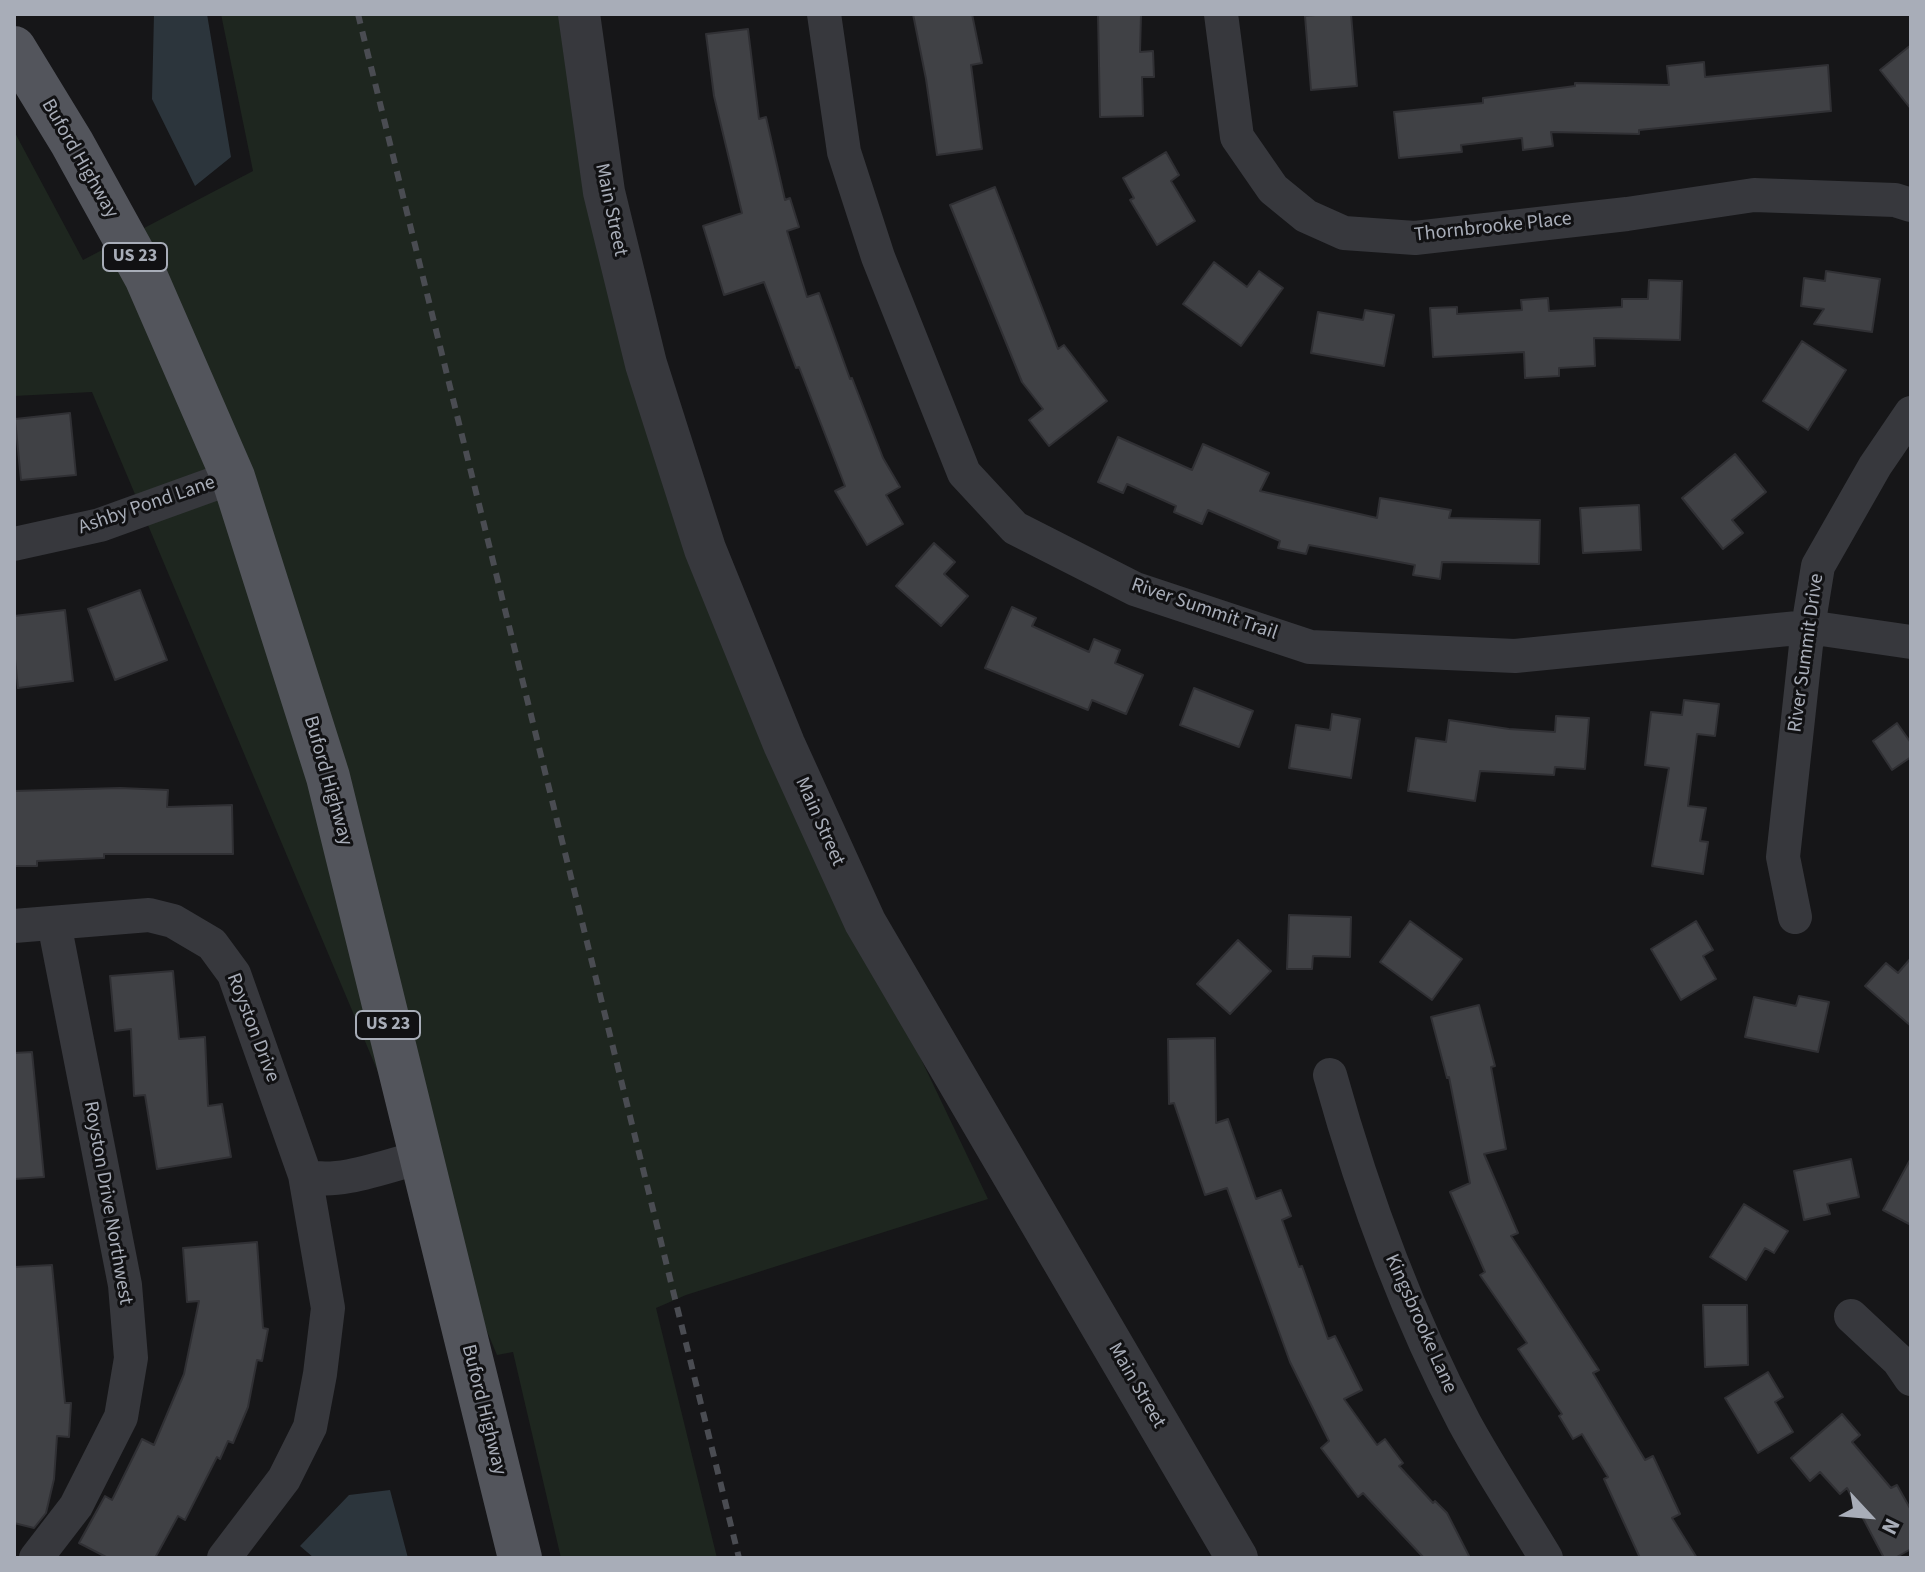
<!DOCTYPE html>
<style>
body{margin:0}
#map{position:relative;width:1925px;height:1572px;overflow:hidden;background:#161618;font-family:"Source Sans 3",sans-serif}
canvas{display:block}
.frame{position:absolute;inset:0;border:16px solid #a8adb8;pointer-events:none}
.north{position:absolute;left:1829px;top:1476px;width:80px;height:80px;-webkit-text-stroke:6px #111113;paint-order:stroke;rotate:116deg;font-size:22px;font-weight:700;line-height:32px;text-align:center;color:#a8adb8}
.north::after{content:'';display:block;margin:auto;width:28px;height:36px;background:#a8adb8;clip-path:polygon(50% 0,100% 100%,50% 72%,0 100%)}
</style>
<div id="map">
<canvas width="1925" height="1572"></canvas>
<div class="frame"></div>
<div class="north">N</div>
</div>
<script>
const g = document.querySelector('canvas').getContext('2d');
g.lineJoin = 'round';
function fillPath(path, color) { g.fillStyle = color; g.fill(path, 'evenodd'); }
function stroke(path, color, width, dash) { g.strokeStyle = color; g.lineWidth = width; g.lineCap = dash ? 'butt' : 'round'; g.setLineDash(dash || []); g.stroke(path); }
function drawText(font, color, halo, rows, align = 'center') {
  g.font = font + ' "Source Sans 3",sans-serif'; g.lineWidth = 6; g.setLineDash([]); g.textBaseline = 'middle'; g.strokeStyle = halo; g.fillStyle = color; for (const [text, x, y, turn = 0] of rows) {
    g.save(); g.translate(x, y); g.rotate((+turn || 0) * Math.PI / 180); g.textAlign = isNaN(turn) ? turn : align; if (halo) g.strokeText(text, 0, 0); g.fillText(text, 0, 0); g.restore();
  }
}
fillPath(new Path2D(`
 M221,14h350l36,240 235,640 146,305 -302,96 -30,13 61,250h-156l-48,-206 -16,3 -405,-963 -78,4v-265l69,129 170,-89z`), '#1e261f');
fillPath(new Path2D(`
 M154,14h53l24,143 -36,29 -43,-87z
 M390,1490l18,68h-94l-14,-12 49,-51z`), '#2c353c');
const building = new Path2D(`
 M913,14h59l10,49 -11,2 11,84 -45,6 -11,-76z
 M1098,14h43l-1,38 13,-1 1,26h-12l1,39 -43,1z
 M1325,14h26l6,72 -46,4 -6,-74z
 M748,29l11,90 7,-2 19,83 5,-2 9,29 -12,4 20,66 12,-4 31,86 2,-1 31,80 17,29 -14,8 17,29 -36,21 -32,-54 10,-5 -46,-119 -3,1 -32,-86 -40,13 -21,-69 39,-13 -28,-117 -8,-62z
 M1911,45v64l-31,-39z
 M1704,62l1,15 123,-12 3,46 -192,19v4l-88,-2 2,14 -30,4 -1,-12 -61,7 1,7 -63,6 -5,-46 89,-9v-5l92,-12v-3l94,2 -2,-19z
 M1166,152l13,23 -8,6 24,40 -38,24 -27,-45 4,-2 -11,-20z
 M995,187l63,162 6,-4 43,56 -58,45 -20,-26 14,-11 -21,-27 -72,-177z
 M1214,262l33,25 12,-16 24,17 -42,58 -58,-42z
 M1826,271l54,8 -8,53 -58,-8 10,-15 -23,-3 3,-28 21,3z
 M1649,280l33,1 -2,59 -86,-2 1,28 -36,2v8l-34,2 -1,-26 -91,5 -3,-49 27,-1v7l65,-4 -1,-10 27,-2 1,13 73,-4v-8h26z
 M1365,310l29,5 -10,51 -73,-13 7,-41 45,8z
 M1802,341l44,29 -38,60 -45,-29z
 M70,413l6,62 -55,5 -6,-61z
 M1118,437l74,33 11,-26 66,29 -9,18 117,27 3,-20 71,12 -2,8 91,2 -1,44 -97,-2 -2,17 -27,-4 2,-10 -106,-20 -3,9 -28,-6 2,-7 -72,-31 -6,14 -28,-12 2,-6 -49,-22 -4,9 -25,-11z
 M1735,454l31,38 -34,28 11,13 -20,16 -41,-51z
 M1639,505l2,45 -58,3 -3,-45z
 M934,543l21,19 -11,12 24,22 -27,30 -45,-40z
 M140,590l27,70 -52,20 -27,-71z
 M1012,607l24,11 -4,8 57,26 5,-13 26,11 -5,13 28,12 -17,39 -34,-14 -4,10 -103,-42z
 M65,610l8,71 -55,7 -4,-39v-33z
 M1194,688l59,23 -14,36 -59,-22z
 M1684,700l35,4 -4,32 -18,-2 -9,72 18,2 -6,33 8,1 -5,32 -51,-8 17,-98 -24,-3 6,-53 31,3z
 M1332,714l28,5 -9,59 -62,-10 7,-43 34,5z
 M1556,716l33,2 -4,51 -30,-2 -1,8 -74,-4 -5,30 -67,-10 8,-53 30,4 3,-22 60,9 46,3z
 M1897,723l14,20v14l-19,13 -19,-29z
 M120,788l48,2 -1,17 65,-2 1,49h-129v4l-67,3v5h-23v-75z
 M1289,915l62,2 -1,40 -37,-1 -1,13h-25z
 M1410,921l52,38 -30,41 -52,-38z
 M1696,921l17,29 -10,6 13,23 -35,21 -30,-51z
 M1238,940l33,31 -41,43 -33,-30z
 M1911,958v68l-46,-40 21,-23 12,10z
 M173,971l6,68 26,-2 3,69 14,-2 9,53 -74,12 -12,-74 -11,1 -3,-67 -16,2 -5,-55z
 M1799,996l30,6 -11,50 -73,-15 9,-40 42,9z
 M1479,1005l16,61 -4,1 15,82 -22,5 34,79 -7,3 88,134 -6,3 52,87 8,-4 27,58 -8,4 25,40h-57l-36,-79 4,-2 -26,-43 -9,5 -14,-23 3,-2 -44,-65 9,-6 -47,-68 5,-3 -35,-80 20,-9 -21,-106 -2,1 -16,-61z
 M1215,1038l1,85 12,-4 28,80 25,-9 10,26 -9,4 17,47 3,-1 26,73 7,-3 27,54 -18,9 33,46 8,-6 18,24 -4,3 34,37 2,-2 12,12 23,45h-46l-61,-65 -5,4 -37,-49 8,-7 -39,-79 -63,-174 -22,7 -31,-92 -5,1 -1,-65z
 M32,1052l12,125 -30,2v-126z
 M1911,1158v67l-28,-15z
 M1851,1159l8,38 -32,7 3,10 -26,6 -10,-49z
 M1744,1204l44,27 -14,22 -9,-5 -19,32 -36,-23z
 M257,1242l6,86 5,1 -6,32 -5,-1 -9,47 -15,36 -5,-2 -8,18 -3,-2 -32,63 -7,-4 -23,42h-47l-29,-15 26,-47 7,4 30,-61 12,6 30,-71 15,-73 -12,1 -4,-54z
 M52,1265l13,138h6l-2,34 -12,-1 -3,43 -8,34 -12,15 -20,-5v-256z
 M1703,1305h44l1,60 -43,2z
 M1768,1372l15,25 -8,5 18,30 -35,21 -33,-55z
 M1842,1414l18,21 -8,7 39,46 6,-3 14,25v39l-16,9h-11l-37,-70 -7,6 -20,-22 -10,9 -19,-23z`);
fillPath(building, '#404145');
stroke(building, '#303034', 2);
stroke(new Path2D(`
 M824,14l20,138 34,105 86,216 51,55 120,61 175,58 205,9 293,-29 103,15
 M1221,14l16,123 36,52 33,27 38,17 71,5 212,-24 127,-19 141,5 16,5
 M14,544l86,-19 133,-48
 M1795,917l-12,-60 25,-230 10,-61 57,-100 36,-53
 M14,926l135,-11 24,6 39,23 22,30 71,201 23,133 -8,66 -10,53 -26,52 -60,79
 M1330,1075c33,119 76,237 134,347 25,46 55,91 82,136
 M305,1175c28,12 85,-10 116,-18
 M1851,1316l47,44 13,19
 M36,1558l40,-52 45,-89 10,-59 -6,-73 -71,-362`), '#37383d', 34);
stroke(new Path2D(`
 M579,14l25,178 42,172 59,185 79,195 81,178 372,636`), '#37383d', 42);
stroke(new Path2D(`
 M14,48l58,95 74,134 87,200 95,300 192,781`), '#53555c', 44);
stroke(new Path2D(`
 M358,14l381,1544`), '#4a4c52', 6, [10, 8]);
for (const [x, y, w] of [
 [135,257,64],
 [388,1025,64]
]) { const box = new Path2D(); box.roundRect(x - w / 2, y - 14, w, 28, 6); g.fillStyle = '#111113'; g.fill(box); stroke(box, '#a8adb8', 2); }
drawText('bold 18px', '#a8adb8', null, [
 ["US 23",135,257],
 ["US 23",388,1025]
]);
drawText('20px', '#a8adb8', '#111113', [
 ["Buford Highway",79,159,60],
 ["Main Street",610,210,78],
 ["Thornbrooke Place",1493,228,-6],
 ["Ashby Pond Lane",147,506,-19],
 ["River Summit Trail",1204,610,19],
 ["River Summit Drive",1807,653,-82],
 ["Buford Highway",327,781,74],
 ["Main Street",819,822,66],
 ["Royston Drive",252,1028,69],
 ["Royston Drive Northwest",107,1203,80],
 ["Kingsbrooke Lane",1420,1324,66],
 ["Main Street",1136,1386,60],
 ["Buford Highway",483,1410,76]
]);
</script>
